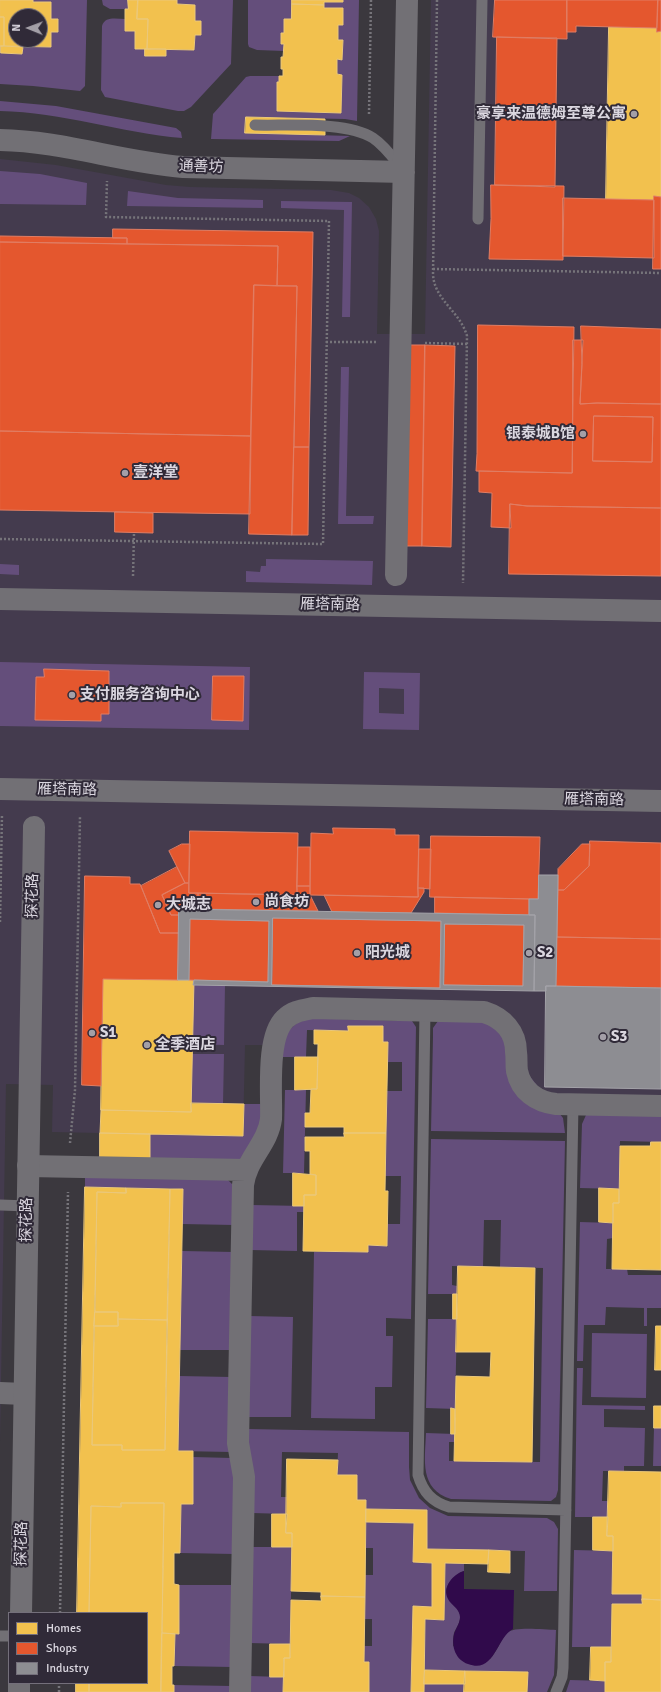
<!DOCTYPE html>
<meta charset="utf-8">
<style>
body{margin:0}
#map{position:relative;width:661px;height:1692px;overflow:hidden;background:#3b383e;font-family:Signika,sans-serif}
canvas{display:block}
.legend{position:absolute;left:8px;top:1612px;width:140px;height:72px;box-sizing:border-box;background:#302a38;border:1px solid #746f7b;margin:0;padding:5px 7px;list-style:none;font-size:12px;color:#dbd7e0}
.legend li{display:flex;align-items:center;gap:8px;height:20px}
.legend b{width:20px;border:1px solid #746f7b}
.north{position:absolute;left:8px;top:8px;width:40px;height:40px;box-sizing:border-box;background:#302a38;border:1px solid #746f7b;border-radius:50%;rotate:271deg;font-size:11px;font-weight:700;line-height:16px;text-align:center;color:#dbd7e0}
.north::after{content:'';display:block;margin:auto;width:14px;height:18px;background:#a39fa7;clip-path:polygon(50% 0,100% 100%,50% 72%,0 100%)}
</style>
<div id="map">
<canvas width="661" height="1692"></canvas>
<ul class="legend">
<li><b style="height:11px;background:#f2c14e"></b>Homes</li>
<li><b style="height:11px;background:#e4572e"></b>Shops</li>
<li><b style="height:11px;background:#8d8d92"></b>Industry</li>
</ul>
<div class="north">N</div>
</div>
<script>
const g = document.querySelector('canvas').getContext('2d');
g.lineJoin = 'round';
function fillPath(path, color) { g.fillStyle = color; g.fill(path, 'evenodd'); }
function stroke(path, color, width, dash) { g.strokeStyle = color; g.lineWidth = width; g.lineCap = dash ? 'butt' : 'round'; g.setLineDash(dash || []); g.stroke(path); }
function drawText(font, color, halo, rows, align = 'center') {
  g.font = font + ' Signika,"Noto Sans SC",sans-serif'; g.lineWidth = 4; g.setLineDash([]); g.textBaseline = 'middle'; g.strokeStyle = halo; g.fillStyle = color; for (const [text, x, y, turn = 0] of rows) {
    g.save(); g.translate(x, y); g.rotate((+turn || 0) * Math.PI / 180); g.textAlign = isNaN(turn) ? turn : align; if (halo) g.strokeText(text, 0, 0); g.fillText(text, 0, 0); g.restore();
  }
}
fillPath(new Path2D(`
 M431,0h230v1097l-115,-3 -18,-17 -6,-43 -206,-35 -52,46h-19l-2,91 -191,-4 1,-47 -47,-1 -6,357v-1282l56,6 110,20 24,2 141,3 18,3 10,5 10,9 7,12 3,12 -2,103h48z`), '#443b4e');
fillPath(new Path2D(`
 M33,0h54l-2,86 -5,5 -47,-5 -33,-2v-38h1v7l21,1 1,-7h27l1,-15h7v-13h-7v-17h-18z
 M102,0h26v9h-18l-7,-4z
 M177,0h56l-2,64 -40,43 -7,4h-6l-73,-14 -4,-7 1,-64c3,-10 14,-7 23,-7v12h10v18h10v7h21v-7l28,1 1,-15h6v-13l-6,-1v-16l-18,-1z
 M248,0h44l-1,19h-7v14h-3v11h3v7l-27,-1 -8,-3 -1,-3z
 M343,0h16l-2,121 -12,-2 -99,-2 -1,16 105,3 -11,5 -128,-2 2,-25 33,-37 4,-1h29v6h-2v29l64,1 1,-37 -5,-1v-15h5l1,-19h-5v-15l5,-1v-16h-19v-6h19z
 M0,101l56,5 120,22 5,4 1,6c-61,-5 -120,-26 -182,-27z
 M0,171l40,3 47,9 -1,22 -86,-1z
 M128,191l50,7 85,2v8l-136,-2z
 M281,201l71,1 -2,115h-8l2,-107 -63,-2z
 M341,367h8l-3,149h28l-1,8h-35z
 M266,559l107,2 -1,24 -126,-3v-11l14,1 1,-6h5z
 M0,564l19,1v10l-19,-1z
 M0,662l250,5 -1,63 -249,-4zM44,669l65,2v43h-8v7l-66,-1 1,-43h8zM213,676h30v44h-31z
 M364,672l56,1 -1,57 -56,-1zM379,688l25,1v25l-25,-1z
 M193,985h32l-1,60 -32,-1z
 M302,1018l110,3 4,6 -5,292 -25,-1v18h7l-1,51h-17v32l-64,-1 3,-166h53l1,-7 19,1 1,-22h12l1,-48h-16l2,-85h15v-29h-15l-4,-20v-16h-35v5l-41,-1 -1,27h-26l3,-21z
 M479,1019l20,10 9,20 55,69 2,15 -134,-2 2,-94v-9l5,-7z
 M192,1054h32l-1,50 -32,-1z
 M285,1090h21l-2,83h-21z
 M244,1104h19v17l-20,36 -5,4 -88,-1v-26l93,2z
 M661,1114v28l-41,-1 -1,48 -39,-1 2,-64 4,-9z
 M431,1139l134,2 -7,349 -2,7 -5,4 -100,-2c-32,-10 -26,-39 -25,-66l29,1v8h-6v19l91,1 3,-194 -43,-1 1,-47h-17l-1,47 -31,-1v19l5,1v8h-29z
 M85,1176l142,3 6,6 1,40 -52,-1v-35l-97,-2z
 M251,1205l53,1v6h-7v39l-47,-1z
 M580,1222l33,1v15l-6,1 -1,30h21l1,6h33v33h-14v18h-3v-18l-38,-1 -1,18h-21l-1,36h-6z
 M182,1251l52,1 -2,98h-52z
 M249,1316l44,1 -2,100h-43z
 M428,1319h29l-2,90 -29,-1z
 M592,1333l55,1 -1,64 -55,-1z
 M577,1368h6l-1,37 63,1v4l-41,-1v18l41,1 -1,38h-20v5h-21l-1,30h6v16h-33z
 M179,1376l52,1v75l-53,-1z
 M654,1428h7v38h-8z
 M247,1429l162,3v35l1,13 9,18 11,10 18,8 99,2 7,4 4,7 -1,62h-33l1,-40 -98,-2v-39l-61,-1v-9h-9v-25h-20l1,-22 -56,-1 -1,45h6v17l-35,-1z
 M193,1457l39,1 3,14 -1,82 -54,-1 1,-49h12z
 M366,1522l48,1 -1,39 19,1v44h-19l-2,85h-42v-30h-5v-16h8v-27h-8l1,-44h8v-27h-7z
 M251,1547h41l-2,97 -41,-1z
 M574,1550l39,1 -1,43h30v10h-30l-1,43h-39z
 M445,1563h19v8c-5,1 -8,5 -12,9 -16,16 6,22 8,35 1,7 -4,13 -6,18 -1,5 -1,9 -1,13l37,13c7,-7 11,-20 17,-26 7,-7 38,-3 49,-3l-2,45 -7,17h-20v-20l-102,-2v-51l19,1z
 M179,1585h55l-2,82 -58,-1 1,-32 4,-1z
 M249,1676l35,1 -1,15h-34z
 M570,1680l35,1v11h-39z
 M424,1684h41l-1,8h-40z
 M174,1685l58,1v6h-58z`), '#644e7b');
fillPath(new Path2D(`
 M464,1571v18l50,1 -1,39c-17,9 -18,45 -45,35 -12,-4 -17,-17 -14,-30 2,-6 6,-11 6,-17 0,-8 -9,-12 -12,-18 -6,-12 5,-25 16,-28z`), '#300a4b');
const homes = new Path2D(`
 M0,0h33v2h18v17h7v13h-7v15l-47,-1v-29h-4zM16,16h24v24h-24z
 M128,0h10l-1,19h11l-1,30h-12v-18h-10v-22h3z
 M138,0h39v4l18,1v16h6v14h-6l-1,15 -47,-1 1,-30h-11z
 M292,0h51v2h-19v3l-32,-1z
 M292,4l32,1v3h19v17h-5v15h5l-1,20 -5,-1v15l5,1 -1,38 -64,-2v-29h2v-6h4v-7h-2v-12h2l1,-13h-3v-11h3v-14h7z
 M0,17h4v29h-4z
 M609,27l48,1v4l4,-1v166l-7,-1v4l-48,-1z
 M1,46l22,1 -1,7 -21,-1z
 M145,49h21v7h-21z
 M246,117l79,2v16l-80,-2z
 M103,979l91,1 -3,132 -90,-2z
 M348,1026h35v16h5l-2,91h-42v-6h-39v-14h5l1,-24h6l1,-45h-4v-14l34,1z
 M295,1057h23l-1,32 -22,1z
 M191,1103l53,1 -1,32 -143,-3 1,-23 90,2z
 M100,1133l50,1v26l-50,-1z
 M344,1133h42l-1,58h3l-1,55 -19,-1v7l-65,-1 1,-56h12v-20l-6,-1v-23h-5v-14h39z
 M651,1142h10v128l-49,-1 1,-66h6l1,-57h30z
 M293,1173l23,2v20h-12v11h-11z
 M85,1187l41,1v5l-29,-1 -5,253h30v5h43l5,-261h13l-5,262h15v53h-12l-1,49h-6v31l5,1v49l-17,-1 2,-130h-43v4l-30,-1 -2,107h-12z
 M126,1188l44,1 -3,131 -49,-1v-7h-23l2,-120 29,1z
 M599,1188l20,1v14h-6v20l-14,-1z
 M458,1266l77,2 -3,194 -78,-1 2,-85 34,1 1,-25h-35z
 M453,1294h4v25h-4z
 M95,1312h23v14h-24z
 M118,1319l49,1 -2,130h-43v-5h-30l2,-119h24z
 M656,1326h5v44h-6z
 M654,1406h7v22h-7z
 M451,1408l4,1v25h-4z
 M287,1459l51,1 -1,15h20v25h9l-1,97 -44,-1v-4l-30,-1 1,-58h-6z
 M609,1471l52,1v128l-19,-1v-5h-30l1,-58h-6z
 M121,1503h43l-3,189h-72v-9h58v-70h-58l2,-107 30,1z
 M366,1509l61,1v39l62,1 -1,14 -43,-1 -1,57 -19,-1 -1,73h-13l2,-86 19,1v-44l-19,-1 1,-39 -48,-1z
 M272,1514h15l-1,19h6v14h-20z
 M593,1517h15l-1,19h6v15l-20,-1z
 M489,1550l21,1v22l-22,-1z
 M321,1596l44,1 -1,65h5v30h-86l1,-34h6l1,-58 30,1z
 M642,1599l19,1v92h-56v-30h6l1,-58h30z
 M162,1633l13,1 -1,32h-2v19h2v7h-13z
 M270,1644h20v14h-6v19h-14z
 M591,1647h20v15h-6v19l-15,-1z
 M425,1670l40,1v13h-41z
 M465,1671l63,1 -1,20h-63z
 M76,1683h13v9h-13z`);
fillPath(homes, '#f2c14e');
stroke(homes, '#ebc87a', 1);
const shops = new Path2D(`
 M495,0h72v39l-74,-2z
 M567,0h91l-1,28 -81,-2v6h-9z
 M658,0h3v31l-4,1z
 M497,37l60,1 -2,149 -60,-2z
 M491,185l73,1 -1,74 -74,-1 2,-40z
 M654,196l7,1v72h-8z
 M563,198l91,2v58l-91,-2z
 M113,229l200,3 -4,215h-15l3,-161h-20l1,-40 -151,-2v-6h-14z
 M0,236l127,2v6l-127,-2z
 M0,242l278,4 -1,40 -23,-1 -3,151 -251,-5z
 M254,285l43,1 -5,249 -43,-1z
 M478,325l96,2 -2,146 -96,-2 1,-17z
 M581,326l80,3v75l-64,-1 -17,1 2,-39z
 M573,340h10l-3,64 17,-1 64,1v104l-134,-2 -17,-2 1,24 -20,-1 1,-34 -13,-1v-21l93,2zM594,416l59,1 -1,45 -59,-1z
 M404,345h21l-3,201h-22z
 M425,345l30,1 -4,201 -29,-1z
 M594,416l59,1 -1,45 -59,-1z
 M0,431l251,5 -1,78 -250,-4z
 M294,447h15l-1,88h-16z
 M510,504l17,2 134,2v68l-152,-2z
 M115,512l38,1v20l-38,-1z
 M44,669l65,2v43h-8v7l-66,-1 1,-43h8z
 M213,676h31l-1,45 -31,-1z
 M333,828l62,1v6h24l-1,62 -108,-2 1,-62 22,1z
 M190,831l108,2 -1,62 -108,-2z
 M431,836l109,1 -2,62 -108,-2z
 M590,841l71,2v96l-104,-2 1,-47h6l25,-24z
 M182,844h8l-1,39h-4l-16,-32z
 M582,844h8l-1,22 -25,24h-6v-21z
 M298,847h12v39h-13z
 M419,849h12l-1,40 -12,-1z
 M177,867l8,16 -23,12 9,20h8v18h-19l-19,-47z
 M85,876l45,1v7h10l20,49h19l-1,47 -75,-1 -2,107 -19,-1z
 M185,883h4v10h9v16h-19v6h-8l-9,-20z
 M297,886h13v9l8,16 -120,-2v-16l99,2z
 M418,888h6v4l-13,21 -79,-1 -8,-17 94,2z
 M435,897l94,2v16l-94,-2z
 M273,918l168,3 -1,67 -168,-3z
 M190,919l79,2 -1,61 -79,-2z
 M445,924l79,1 -1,61 -79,-1z
 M557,937l104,2v49l-105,-2z`);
fillPath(shops, '#e4572e');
stroke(shops, '#e17d63', 1);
const industry = new Path2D(`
 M539,875h19l-2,111h-10v5h-12l1,-76h-6v-16h9z
 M179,909l356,6 -1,76 -341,-6 1,-5 74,2 1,-61 -79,-2 -1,61h-11zM273,918l168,3 -1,67 -168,-3zM445,924l79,1 -1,61 -79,-1z
 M546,986l115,2v101l-116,-2z`);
fillPath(industry, '#8d8d92');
stroke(industry, '#a4a3a9', 1);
stroke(new Path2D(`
 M437,0l-4,274c1,26 27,37 34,62l-4,247
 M369,114l2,-114
 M433,269l228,4
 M326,342h50
 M425,343l42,1
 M0,539l323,5 6,-323 -223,-4 1,-36
 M133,576l1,-43
 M0,922l2,-108
 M70,1143l5,-53 5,-274
 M60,1613l8,-421
 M59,1692v-9`), '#76747a', 2.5, [2, 2]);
stroke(new Path2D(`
 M255,125c32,1 92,-4 118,13 12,8 21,21 29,31
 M478,219l4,-219
 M425,1010l-7,465c5,17 14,27 31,32l117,3
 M0,1205l28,1
 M0,1636h9
 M556,1692l6,-15 1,-9 10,-564`), '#727075', 11);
stroke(new Path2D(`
 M0,140c62,1 121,22 183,27l221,5
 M396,575l11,-575
 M0,599l661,12
 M0,789l661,12
 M28,1166l218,4
 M0,1393l24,1
 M240,1692l4,-215 -6,-34 5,-258c3,-26 25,-41 28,-66 1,-25 -5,-82 14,-100 8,-8 18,-9 28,-11l171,4c19,6 32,20 32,40 1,6 0,12 1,19 4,20 20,31 39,33l105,2`), '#727075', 22);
stroke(new Path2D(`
 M21,1613l13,-786
 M19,1692v-9`), '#727075', 22);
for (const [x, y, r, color] of [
 [634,114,4,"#a39fa7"],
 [583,434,4,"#a39fa7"],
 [125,473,4,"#a39fa7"],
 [72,695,4,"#a39fa7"],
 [256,902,4,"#a39fa7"],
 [158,905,4,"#a39fa7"],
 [357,953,4,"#a39fa7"],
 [529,953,4,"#a39fa7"],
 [92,1033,4,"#a39fa7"],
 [603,1037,4,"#a39fa7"],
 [147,1045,4,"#a39fa7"]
]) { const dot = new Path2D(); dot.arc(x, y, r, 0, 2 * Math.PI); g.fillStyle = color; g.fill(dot); stroke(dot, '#302a38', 1.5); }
drawText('bold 15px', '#dbd7e0', '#302a38', [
 ["豪享来温德姆至尊公寓",626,114,"right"],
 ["银泰城B馆",575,434,"right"],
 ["壹洋堂",133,473],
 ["支付服务咨询中心",80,695],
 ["尚食坊",264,902],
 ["大城志",166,905],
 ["阳光城",365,953],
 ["S2",537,953],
 ["S1",100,1033],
 ["S3",611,1037],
 ["全季酒店",155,1045]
], 'left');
drawText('15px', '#dbd7e0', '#302a38', [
 ["通善坊",201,167,2],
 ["雁塔南路",330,605,1],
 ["雁塔南路",67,790,1],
 ["雁塔南路",594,800,1],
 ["探花路",33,896,-89],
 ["探花路",27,1220,-89],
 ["探花路",22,1544,-89]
]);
</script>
